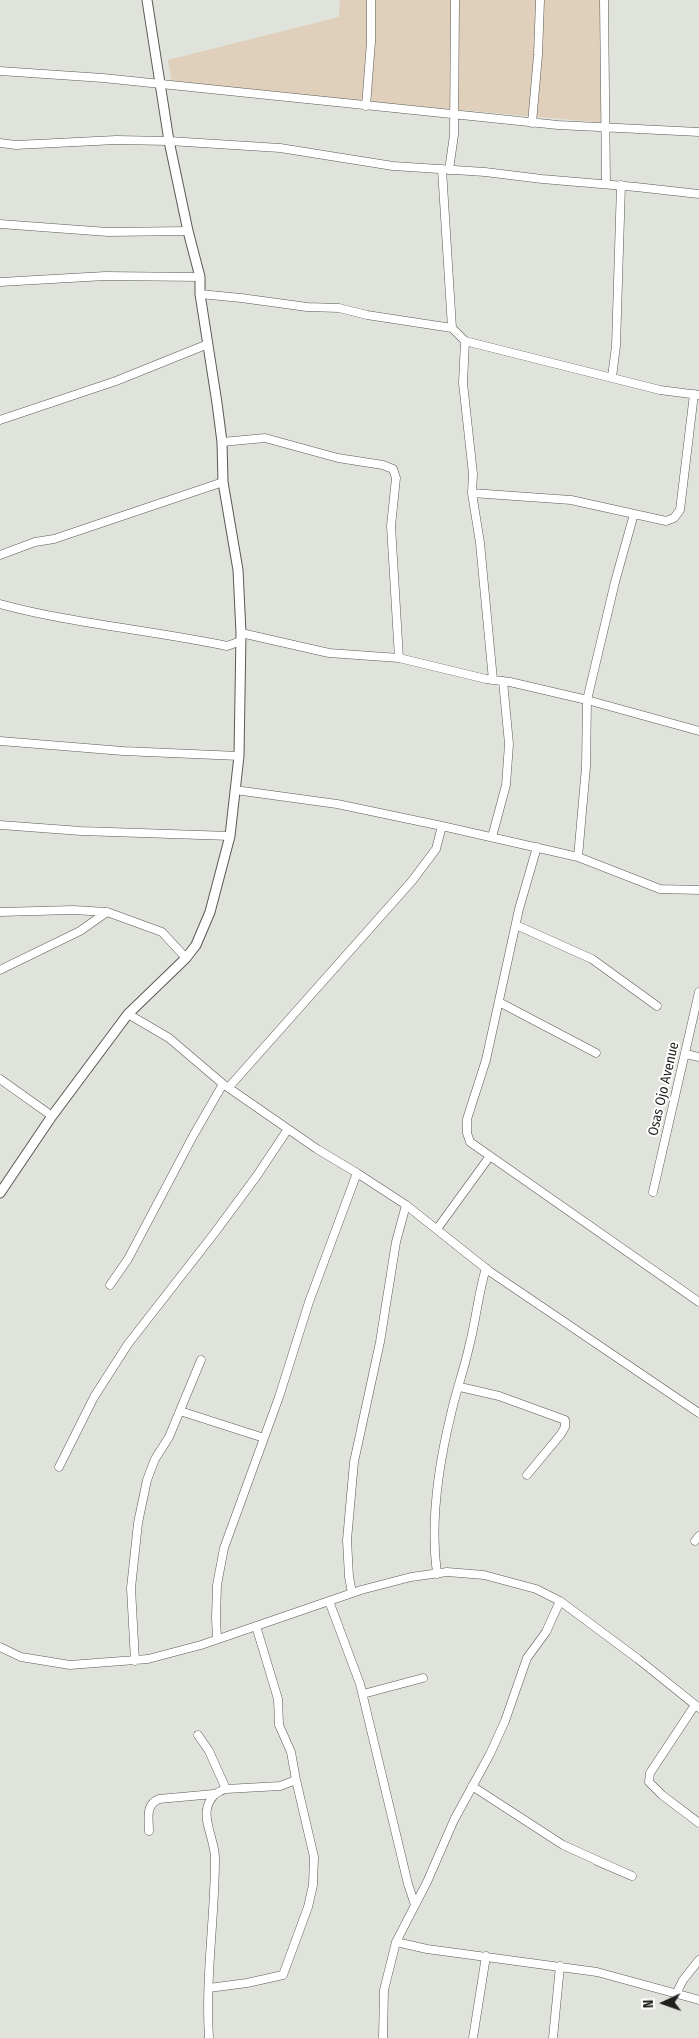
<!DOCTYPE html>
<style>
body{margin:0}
#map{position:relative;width:699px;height:2038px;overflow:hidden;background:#e0e3db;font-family:"Fira Sans Condensed",sans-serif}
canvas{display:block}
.north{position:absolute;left:639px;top:1978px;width:50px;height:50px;-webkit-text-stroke:4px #fff;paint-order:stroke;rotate:267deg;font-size:14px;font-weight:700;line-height:20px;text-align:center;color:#1f201d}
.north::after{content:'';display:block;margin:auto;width:18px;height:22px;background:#1f201d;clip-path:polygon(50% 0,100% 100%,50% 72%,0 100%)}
</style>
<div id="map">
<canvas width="699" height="2038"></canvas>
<div class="north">N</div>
</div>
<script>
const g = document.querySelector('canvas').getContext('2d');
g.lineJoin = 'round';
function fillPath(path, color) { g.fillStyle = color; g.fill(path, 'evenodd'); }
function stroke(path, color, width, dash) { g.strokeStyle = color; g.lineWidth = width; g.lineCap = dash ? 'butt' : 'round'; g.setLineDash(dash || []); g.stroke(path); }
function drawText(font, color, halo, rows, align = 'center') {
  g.font = font + ' "Fira Sans Condensed",sans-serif'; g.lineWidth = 4; g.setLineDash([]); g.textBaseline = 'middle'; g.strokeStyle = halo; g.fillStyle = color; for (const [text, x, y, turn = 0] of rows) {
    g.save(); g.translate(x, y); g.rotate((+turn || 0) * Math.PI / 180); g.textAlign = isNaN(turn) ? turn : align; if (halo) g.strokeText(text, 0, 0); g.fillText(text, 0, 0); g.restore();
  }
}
fillPath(new Path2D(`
 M340,0h263l3,123 -434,-39 -4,-24 171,-43z`), '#e0cfbb');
const minor = new Path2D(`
 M604,0l2,184
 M0,71l103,7 455,47 141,7
 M366,106l5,-64v-42
 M532,123l6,-68 2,-55
 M0,143l16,2 100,-5 53,1 111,7 113,18 92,6 57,7 94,8 63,7
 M442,169l10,159
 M449,170l5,-35 1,-135
 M0,224l108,8 80,-1
 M0,282l105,-6 95,1
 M200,294l41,4 66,9 32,1 28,7 85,13 13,13 195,49 39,5
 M465,341l-2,42 10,91 -1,19 8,50 13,137
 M612,377l4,-31 5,-161
 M0,420l116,-39 92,-37
 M222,442l43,-4 73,20 45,7 10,4 3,9 -5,48 8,132
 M472,493l99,7 95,21 8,-3 6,-8 14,-116
 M0,555l35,-13 19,-3 169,-57
 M0,604c74,20 152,26 227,42l14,-5
 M241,633l88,20 70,5 87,21 24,3 77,18 112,31
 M0,741l123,10 116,5
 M235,790l102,14 105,22 136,31 82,32 39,1
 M0,825l81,6 149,5
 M492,837l14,-52 3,-41 -6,-63
 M537,847l-18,62 -33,151 -19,59v14l3,9 229,160
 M578,857l8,-90 1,-67 28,-118 19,-68
 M0,912l73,-2 34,2 55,20 24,26
 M516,925l76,34 65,47
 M0,970l80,-39 27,-19
 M499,1002l97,51
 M128,1014l41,24 54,46 94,65 40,24 49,32 83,66 210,142
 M686,1054l13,3
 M0,1079l52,37
 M229,1087l183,-206 24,-32 6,-23
 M653,1192l46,-200
 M437,1229l53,-73
 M110,1285l18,-26 65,-123 30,-52
 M460,1387l39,9 66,24v7l-4,7 -34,41
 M180,1411l84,27
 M59,1467l35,-70 34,-53 85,-109 43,-58 32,-48
 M695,1541l4,-5
 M437,1574c-7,-51 2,-111 14,-160 5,-23 13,-44 18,-67 7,-26 9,-53 17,-79
 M352,1593l-3,-16 -2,-37 7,-78 26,-120 16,-100 10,-37
 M329,1601l31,83 48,200 7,21
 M217,1639l-1,-21 1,-33 7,-37 55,-151 30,-95 48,-129
 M0,1647l21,10 49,8 78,-6 53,-14 160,-55 50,-13 36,-5 37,3 52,14 24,12 78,58 61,49
 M135,1661l-4,-73 7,-65 9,-43 8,-21 14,-22 32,-77
 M363,1694l60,-16
 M695,1705l-45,68 -1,9 13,13 37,28
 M198,1735l11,16 17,38
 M472,1786l91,59 69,31 -35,-15
 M149,1831c0,-13 -4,-26 10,-32l55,-5
 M396,1942l31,7 170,23 102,28
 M209,1988l38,-5 36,-8 25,-68 5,-22 1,-28 -18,-77 -5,-28 -12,-27 -1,-26 -22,-73
 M676,1994l7,-14 16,-20
 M209,2038c-4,-60 6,-120 6,-180 0,-16 -11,-35 -8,-49 2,-11 8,-17 19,-20l54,-3 16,-6
 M383,2038l1,-48 12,-48 31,-60 27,-62 36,-66 15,-33 22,-63 19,-26 14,-31
 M473,2038l13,-82
 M553,2038l7,-72`);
const tertiary = new Path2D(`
 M0,1193l52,-77 76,-102 58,-56 10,-13 14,-33 20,-76 9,-80 2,-123 -3,-63 -15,-88 -1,-40 -5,-39 -17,-109v-17l-12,-46 -19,-90 -22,-141`);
stroke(minor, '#585a53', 9);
stroke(tertiary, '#585a53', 11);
stroke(minor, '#fff', 8);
stroke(tertiary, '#fff', 9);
drawText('14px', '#1f201d', '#fff', [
 ["Osas Ojo Avenue",664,1089,-77]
]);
</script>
